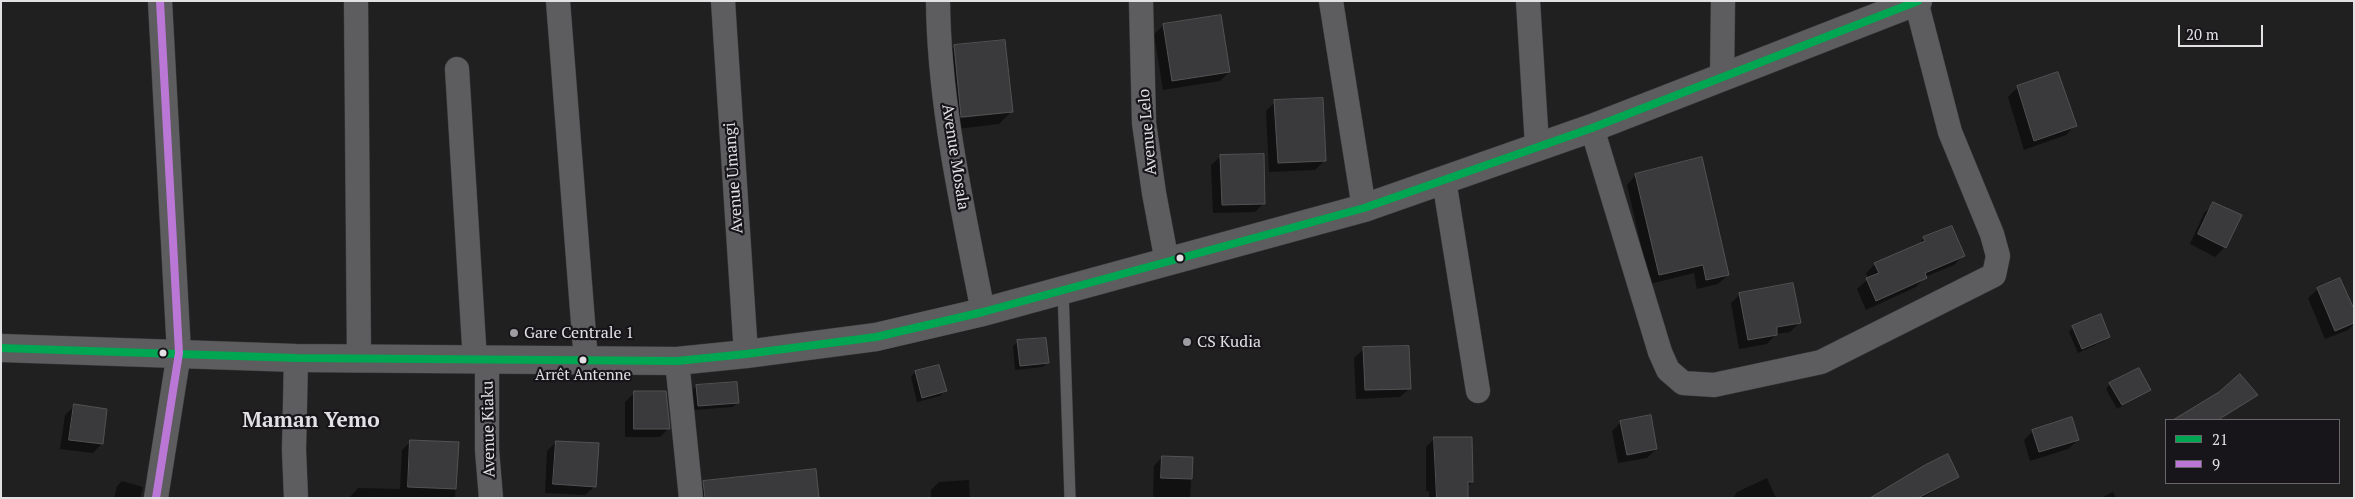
<!DOCTYPE html>
<meta charset="utf-8">
<style>
body{margin:0}
#map{position:relative;width:2355px;height:499px;overflow:hidden;background:#212021;font-family:"PT Serif",serif}
canvas{display:block}
.frame{position:absolute;inset:0;border:2px solid #e2e0e3;pointer-events:none}
.legend{position:absolute;left:2165px;top:419px;width:175px;height:65px;box-sizing:border-box;background:#171519;border:1px solid #68666a;margin:0;padding:6px 9px;list-style:none;font-size:15px;color:#e2e0e3}
.legend li{display:flex;align-items:center;gap:10px;height:25px}
.legend b{width:25px;border:1px solid #68666a}
.scale{position:absolute;left:2178px;top:25px;width:85px;height:22px;box-sizing:border-box;border:2px solid #e2e0e3;border-top:0;padding-left:6px;font-size:15px;line-height:18px;white-space:nowrap;color:#e2e0e3;-webkit-text-stroke:4px #171519;paint-order:stroke}
</style>
<div id="map">
<canvas width="2355" height="499"></canvas>
<div class="frame"></div>
<ul class="legend">
<li><b style="height:6px;background:#00a651"></b>21</li>
<li><b style="height:6px;background:#ba77d6"></b>9</li>
</ul>
<div class="scale">20 m</div>
</div>
<script>
const g = document.querySelector('canvas').getContext('2d');
g.lineJoin = 'round';
function fillPath(path, color) { g.fillStyle = color; g.fill(path, 'evenodd'); }
function stroke(path, color, width, dash) { g.strokeStyle = color; g.lineWidth = width; g.lineCap = dash ? 'butt' : 'round'; g.setLineDash(dash || []); g.stroke(path); }
function drawText(font, color, halo, rows, align = 'center') {
  g.font = font + ' "PT Serif",serif'; g.lineWidth = 4.5; g.setLineDash([]); g.textBaseline = 'middle'; g.strokeStyle = halo; g.fillStyle = color; for (const [text, x, y, turn = 0] of rows) {
    g.save(); g.translate(x, y); g.rotate((+turn || 0) * Math.PI / 180); g.textAlign = isNaN(turn) ? turn : align; if (halo) g.strokeText(text, 0, 0); g.fillText(text, 0, 0); g.restore();
  }
}
fillPath(new Path2D(`
 M1164,25l65,47 -9,9 -57,9 -9,-56z
 M954,47l58,64 -13,13 -50,6 -8,-70zM999,112v2l-44,5v-2z
 M2057,74l18,51 -9,10 -42,15 -16,-53 9,-9z
 M1275,102l50,58 -10,10 -46,2 -3,-61z
 M1221,156l43,47 -9,9 -42,1 -2,-48z
 M1636,175l92,100 -10,9 -21,5 -3,-16 -44,11 -23,-99z
 M2214,204l11,43 -10,10 -25,-13 14,-31z
 M1924,238l39,18 -9,9 -29,12 -9,10 -50,23 -9,-21 11,-10 -2,-6 9,-9 42,-18z
 M2318,289l36,23v12l-6,6 -23,9 -17,-41z
 M1740,294l59,29 -9,9 -14,2 -9,10 -28,5 -8,-46z
 M2073,327l36,9 -5,5 -26,12 -9,-21z
 M1018,342l29,21 -4,4 -28,3 -2,-24z
 M1364,349l46,39 -10,9 -44,2 -2,-41z
 M915,372l30,19 -5,5 -23,6 -6,-25z
 M2110,384l39,6 -32,19 -11,-20z
 M696,386l42,16 -5,5 -39,3 -2,-19z
 M634,393l35,35 -9,9h-35v-35z
 M2257,395l-38,25h-24l-5,-7z
 M74,406l28,37 -9,10 -33,-4 5,-34z
 M1621,422l35,27 -9,9 -29,5 -6,-32z
 M2033,431l45,9 -10,9 -38,12 -6,-21z
 M1435,438l37,44 -5,5v11h-38v-7h-3v-44z
 M411,441l47,2 -3,55h-106l9,-10 42,1 2,-39z
 M556,442l39,44 -10,9 -40,-2 2,-42z
 M1162,457l30,1 -2,40h-37l1,-32z
 M1957,477l-35,21h-35z
 M1767,478l9,20h-43l4,-6z
 M969,480l1,18h-39v-8l8,-8z
 M122,481l21,6 -3,11h-26l3,-12z
 M706,482l111,16h-123l-1,-3z
 M2113,492l3,6h-15z`), '#0007');
const building = new Path2D(`
 M1221,15l9,57 -58,9 -9,-57z
 M1005,40l8,72 -52,5 -7,-72z
 M2058,72l19,54 -43,15 -17,-55z
 M1323,98l3,63 -48,2 -4,-63z
 M1264,154l1,50 -43,1 -2,-50z
 M1702,157l27,118 -23,5 -3,-15 -44,10 -24,-101z
 M2213,202l29,13 -16,33 -28,-14z
 M1952,226l13,30 -40,17 2,5 -51,23 -10,-23 13,-5 -5,-10 51,-22 -2,-4z
 M2340,278l14,31v14l-19,8 -18,-43z
 M1793,283l8,40 -24,4v8l-29,5 -9,-47z
 M2101,314l9,23 -28,12 -10,-23z
 M1046,338l3,25 -29,3 -3,-26z
 M1409,346l2,43 -46,1 -2,-43z
 M939,365l8,26 -25,7 -7,-27z
 M2139,368l12,22 -29,15 -13,-22z
 M2240,374l18,21 -40,25h-45l46,-28z
 M737,382l2,21 -41,3 -2,-21z
 M634,391h32l4,38h-36z
 M74,404l33,5 -4,35 -34,-4z
 M1651,415l6,34 -30,6 -7,-34z
 M2072,417l7,23 -40,12 -7,-22z
 M1434,437h38l1,45h-5v16h-31z
 M410,440l49,2 -3,47 -48,-2z
 M556,441l43,2 -3,44 -43,-3z
 M1948,454l11,23 -41,21h-48l55,-33z
 M1162,456l31,1 -1,22 -31,-1z
 M816,469l3,29h-114l-2,-17z`);
fillPath(building, '#3a393b');
stroke(building, '#525253', 1);
const service = new Path2D(`
 M1063,290l7,208`);
const minor = new Path2D(`
 M356,1l3,357
 M558,1l28,360
 M723,1l23,353
 M938,1c1,105 25,208 45,311
 M1141,1l3,122 10,70 13,69
 M1331,1l33,207
 M1528,1l9,144
 M457,69l18,292
 M1722,78l1,-77
 M1592,128l68,224 8,18 15,13 31,2 107,-23 173,-87 4,-19 -6,-22 -42,-102 -34,-131
 M1444,180l34,211
 M487,361v89l4,48
 M677,361l14,137
 M156,498l23,-145 -19,-352
 M296,498l-2,-48 2,-92`);
const tertiary = new Path2D(`
 M1,348l295,10 381,3 69,-7 130,-17 107,-25 381,-104 228,-80 326,-127`);
stroke(service, '#3c3b3c', 12);
stroke(minor, '#3c3b3c', 25);
stroke(tertiary, '#3c3b3c', 29);
stroke(service, '#5d5c5f', 11);
stroke(minor, '#5d5c5f', 24);
stroke(tertiary, '#5d5c5f', 28);
stroke(new Path2D(`
 M1,348l295,10 381,3 69,-7 130,-17 107,-25 381,-104 228,-80 326,-127`), '#00a651', 8);
stroke(new Path2D(`
 M156,498l23,-145 -19,-352`), '#ba77d6', 8);
for (const [x, y, r, color] of [
 [1180,258,4.5,"#e2e0e3"],
 [514,333,5,"#9e9d9f"],
 [1187,342,5,"#9e9d9f"],
 [163,353,4.5,"#e2e0e3"],
 [583,360,4.5,"#e2e0e3"]
]) { const dot = new Path2D(); dot.arc(x, y, r, 0, 2 * Math.PI); g.fillStyle = color; g.fill(dot); stroke(dot, '#171519', 2); }
drawText('15px', '#e2e0e3', '#171519', [
 ["Arrêt Antenne",583,376]
]);
drawText('16px', '#e2e0e3', '#171519', [
 ["Avenue Lelo",1148,132,-95],
 ["Avenue Mosala",955,157,81],
 ["Avenue Umangi",734,178,-94],
 ["Avenue Kiaku",489,429,-91]
]);
drawText('16px', '#e2e0e3', '#171519', [
 ["Gare Centrale 1",524,333],
 ["CS Kudia",1197,342]
], 'left');
drawText('bold 21px', '#e2e0e3', '#171519', [
 ["Maman Yemo",311,421]
]);
</script>
